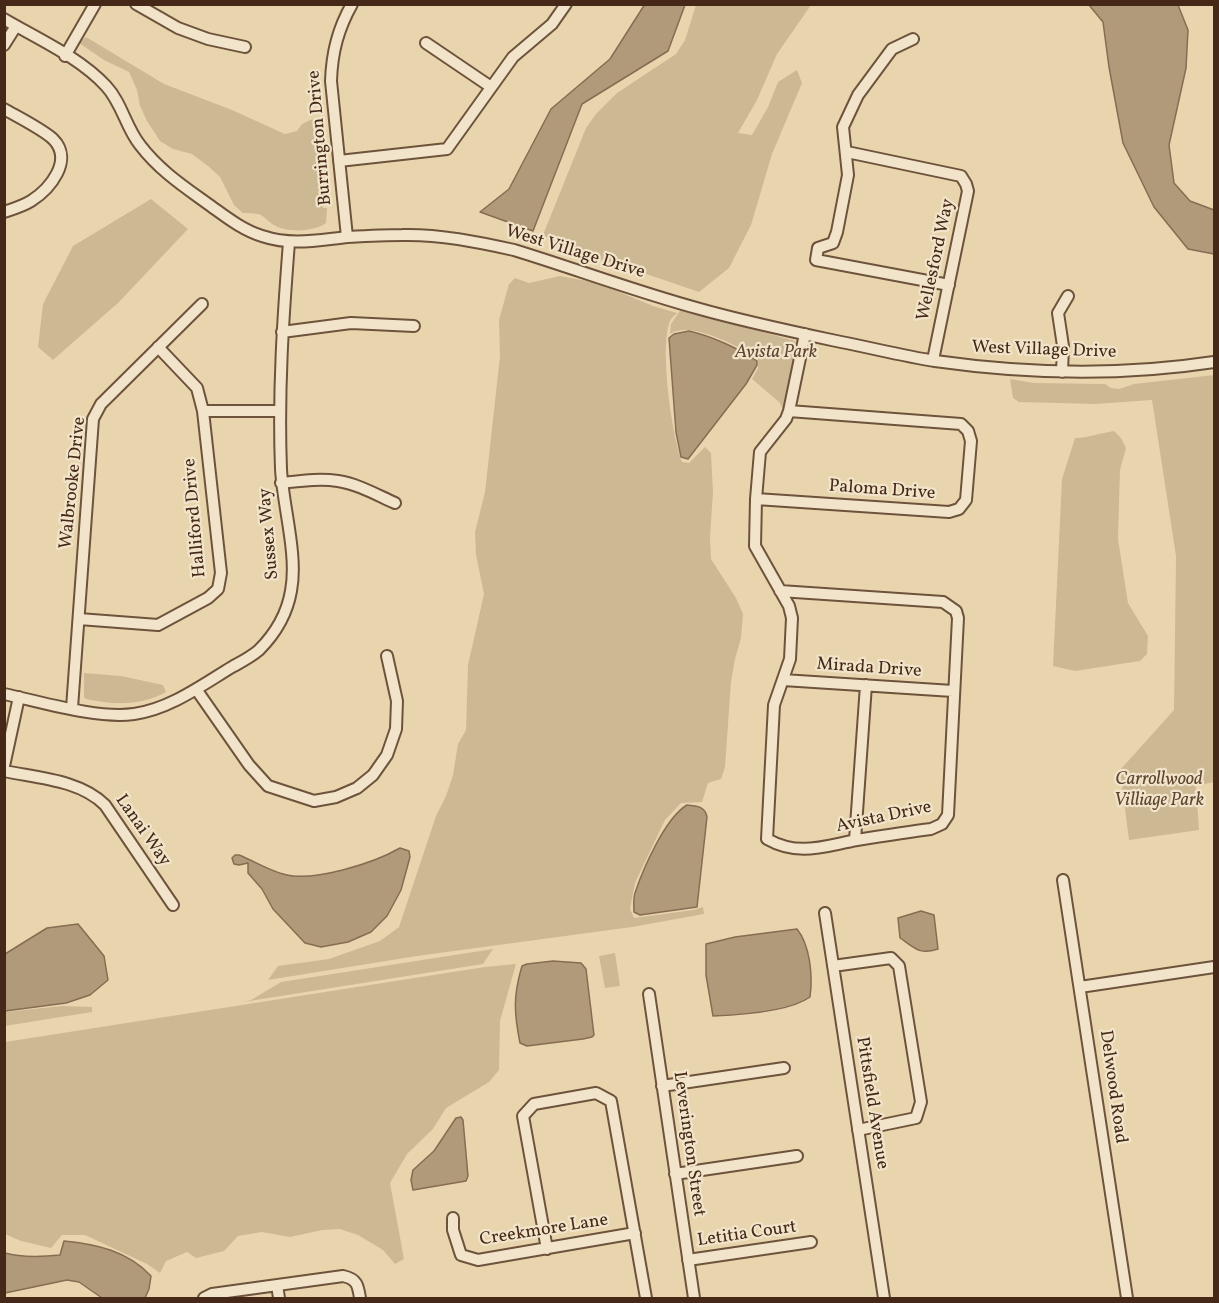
<!DOCTYPE html>
<style>
body{margin:0}
#map{position:relative;width:1219px;height:1303px;overflow:hidden;background:#e9d5ad;font-family:Vollkorn,serif}
canvas{display:block}
.frame{position:absolute;inset:0;border:6px solid #452817;pointer-events:none}
</style>
<div id="map">
<canvas width="1219" height="1303"></canvas>
<div class="frame"></div>
</div>
<script>
const g = document.querySelector('canvas').getContext('2d');
g.lineJoin = 'round';
function fillPath(path, color) { g.fillStyle = color; g.fill(path, 'evenodd'); }
function stroke(path, color, width, dash) { g.strokeStyle = color; g.lineWidth = width; g.lineCap = dash ? 'butt' : 'round'; g.setLineDash(dash || []); g.stroke(path); }
function drawText(font, color, halo, rows, align = 'center') {
  g.font = font + ' Vollkorn,serif'; g.lineWidth = 4.5; g.setLineDash([]); g.textBaseline = 'middle'; g.strokeStyle = halo; g.fillStyle = color; for (const [text, x, y, turn = 0] of rows) {
    g.save(); g.translate(x, y); g.rotate((+turn || 0) * Math.PI / 180); g.textAlign = isNaN(turn) ? turn : align; if (halo) g.strokeText(text, 0, 0); g.fillText(text, 0, 0); g.restore();
  }
}
fillPath(new Path2D(`
 M696,5h115l-34,49 -20,46 -19,33 14,2 16,-28 10,-25 19,-12 5,13 -30,71 -21,71 -22,43 -30,24 -82,-28 -43,-11 -31,-18 43,-107 10,-14 21,-21 59,-39 9,-14z
 M86,37l78,47 68,26 53,24 12,-3 5,-7 8,-4 6,-1 4,21 9,28 -10,26 4,14h4l-1,15c-12,9 -39,10 -52,2 -6,-3 -10,-10 -16,-11 -5,-1 -11,-1 -15,-1l-9,-8 -14,-28 -12,-11 -16,-12 -19,-5 -13,-8 -13,-20 -7,-15 -3,-16 -8,-18 -25,-12 -25,-17z
 M151,199l37,30 -70,74 -65,57 -15,-13 5,-43 30,-58z
 M560,276l38,7 55,23 24,7c-3,3 -7,6 -8,11 -9,28 3,110 13,138l7,1 16,-16 6,6 2,39 -3,45 1,22 25,39 7,16 -2,24 -6,21 -4,23 -6,85 -4,12 -13,4 -6,19 -21,1 -16,17 -30,63 -5,26 4,9 59,-8 10,-3 1,7 -72,13 -215,29 -149,24 10,-14 51,-7 51,-18 19,-14 37,-111 10,-20 7,-21 5,-31 8,-14 2,-65 16,-71 -8,-39 -1,-23 10,-40 15,-136 -1,-36 10,-36 6,-6 14,5z
 M681,309l114,32 2,8 -10,53 -4,7 -4,-7 -27,-23 6,-11v-9c-18,-12 -68,-39 -88,-25l1,-10z
 M1214,375v407l-18,4 3,44 -70,10 -9,-70 54,-60 2,-154 -24,-156 -57,4 -76,-2 -6,-4 -3,-19 24,4 71,1 6,4 8,1 15,-5z
 M1114,431l7,7 5,10 -6,22 -2,69 10,64 20,33 -1,18 -7,7 -65,10 -22,-5 9,-187 13,-41c13,0 25,-5 39,-7z
 M84,673l37,3 42,9 3,7c-25,14 -52,13 -80,7l-2,-2z
 M493,949l-10,15 -240,38 8,-2 30,-18z
 M615,953l5,33 -15,2 -6,-32z
 M516,964l-16,57 -1,49 -10,12 -43,26 -13,21 -26,25 -17,29 14,76 -9,5 -12,-14 -25,-15 -18,-6 -18,1 -32,7 -28,-5 -24,4 -14,15 -28,7 -9,-6 -21,9 -6,12 -13,-9 -62,-29h-23l-11,13 -30,-7 -16,-7v-192l480,-75z
 M62,1006l30,1v5l-87,14v-14z`), '#cdb894');
const water = new Path2D(`
 M645,4l40,1 -17,46 -86,53 -49,127 -53,-19 29,-23 42,-80 59,-50z
 M1089,5h89l10,25 -2,38 -17,77 5,38 16,18 24,9v44l-26,-5 -34,-42 -31,-64 -14,-76 -6,-45z
 M689,331c22,5 49,17 68,30v4l-11,19 -58,75 -7,-2 -5,-25 -7,-94 5,-4z
 M687,805c10,1 18,1 20,12l-10,90 -57,8 -6,-3c0,-6 -1,-13 1,-19 8,-24 30,-75 52,-88z
 M400,848l9,3 1,6 -9,33 -14,26 -16,16 -23,10 -27,5 -16,-4 -32,-34 -11,-20 -14,-16v-10l-9,2 -5,-1 -2,-6 3,-3h4c15,6 29,15 44,19 29,9 91,-11 117,-26z
 M921,911l13,4 4,34c-18,6 -22,0 -38,-11l-2,-20z
 M78,924l26,32 4,24 -18,15 -24,8 -61,8v-57l42,-26z
 M797,929c13,16 16,47 13,68 -21,15 -71,18 -97,19l-7,-41v-31l29,-7z
 M553,961l28,2 5,6 8,66 -2,2 -9,2 -56,7 -7,-3c-6,-30 -7,-47 2,-77l5,-2z
 M461,1117l2,3 5,56 -2,5 -53,9 -2,-10 2,-10 21,-19 22,-33z
 M64,1241c32,3 64,10 87,35l-2,13 -4,9h-43l-23,-16 -12,-2 -62,13v-40c18,5 36,4 55,2z`);
fillPath(water, '#b19a7a');
stroke(water, '#866c52', 1.5);
const minor = new Path2D(`
 M136,4l42,24 30,11 37,8
 M4,19c34,20 75,38 102,67 16,17 20,42 34,59 19,25 43,41 68,59 17,12 34,26 54,32 30,10 56,4 86,1 18,-1 36,-2 54,-2 37,-1 76,7 112,15 62,19 123,42 186,59 46,13 94,23 141,33 31,6 62,14 94,19 92,13 187,15 279,1
 M913,39l-21,10 -34,46 -15,32 5,48 -11,57 -4,11 -15,5 -2,12 133,25
 M426,43l65,44
 M4,45l12,-19
 M65,56l30,-52
 M4,109c14,8 38,20 49,30 21,21 -3,50 -22,62 -8,5 -18,8 -27,11
 M847,152l114,24 5,8 2,7 -35,169
 M339,161l108,-12 66,-92 39,-33 14,-20
 M347,237l-16,-156c1,-29 7,-52 21,-77
 M282,332l69,-9 63,3
 M1062,372l1,-26 -5,-33 10,-17
 M203,411h75
 M281,483c19,-2 38,-5 57,-2 20,3 39,14 57,22
 M756,499l193,13 10,-3 7,-9 5,-59 -3,-10 -7,-7 -172,-13
 M780,591l163,11 13,9 2,7 -10,197 -6,9 -11,5c-24,3 -49,7 -74,11 -33,6 -58,17 -90,-1l7,-134 16,-46 2,-41 -3,-12 -34,-60 1,-47 4,-47 26,-33 3,-8 16,-77
 M79,619l79,6 50,-27 10,-9 3,-16 -18,-162 -6,-23 -39,-41
 M783,680l170,11
 M196,689l53,76 19,21 46,15 22,-4 21,-9 16,-13 14,-20 9,-26 1,-28 -10,-45
 M4,694c38,8 93,25 130,20 36,-5 68,-29 98,-47 9,-5 19,-10 27,-17 16,-16 28,-36 32,-59 7,-36 -8,-84 -10,-122 -3,-77 2,-150 8,-227
 M72,708l21,-289 8,-15 101,-100
 M4,766l15,-69
 M4,771c34,7 76,9 101,34l68,100
 M855,840l11,-155
 M1063,880l64,418
 M825,913l59,385
 M833,966l58,-8 8,8 22,136 -5,16 -58,12
 M1080,987l134,-20
 M649,994l45,304
 M662,1086l122,-18
 M675,1174l122,-18
 M453,1218v12l8,25 17,5 157,-27
 M547,1249l-24,-133 11,-12 62,-11 15,8 35,197
 M688,1260l123,-18
 M277,1285l2,13
 M204,1298l8,-4 131,-18c14,3 15,9 17,22`);
stroke(minor, '#6e533c', 14);
stroke(minor, '#f1e4ca', 10);
drawText('18px', '#452817', '#f1e4ca', [
 ["Burrington Drive",321,138,-95],
 ["West Village Drive",575,253,17],
 ["Wellesford Way",937,260,-78],
 ["West Village Drive",1044,351,2],
 ["Walbrooke Drive",74,483,-84],
 ["Paloma Drive",882,491,4],
 ["Halliford Drive",196,518,-95],
 ["Sussex Way",270,534,-95],
 ["Mirada Drive",869,669,4],
 ["Avista Drive",884,818,-12],
 ["Lanai Way",142,831,55],
 ["Delwood Road",1112,1087,82],
 ["Pittsfield Avenue",871,1103,81],
 ["Leverington Street",688,1144,82],
 ["Creekmore Lane",544,1231,-9],
 ["Letitia Court",747,1235,-8]
]);
drawText('italic 18px', '#604530', '#f1e4ca', [
 ["Avista Park",776,354],
 ["Carrollwood",1159,781],
 ["Villiage Park",1159,802]
]);
</script>
